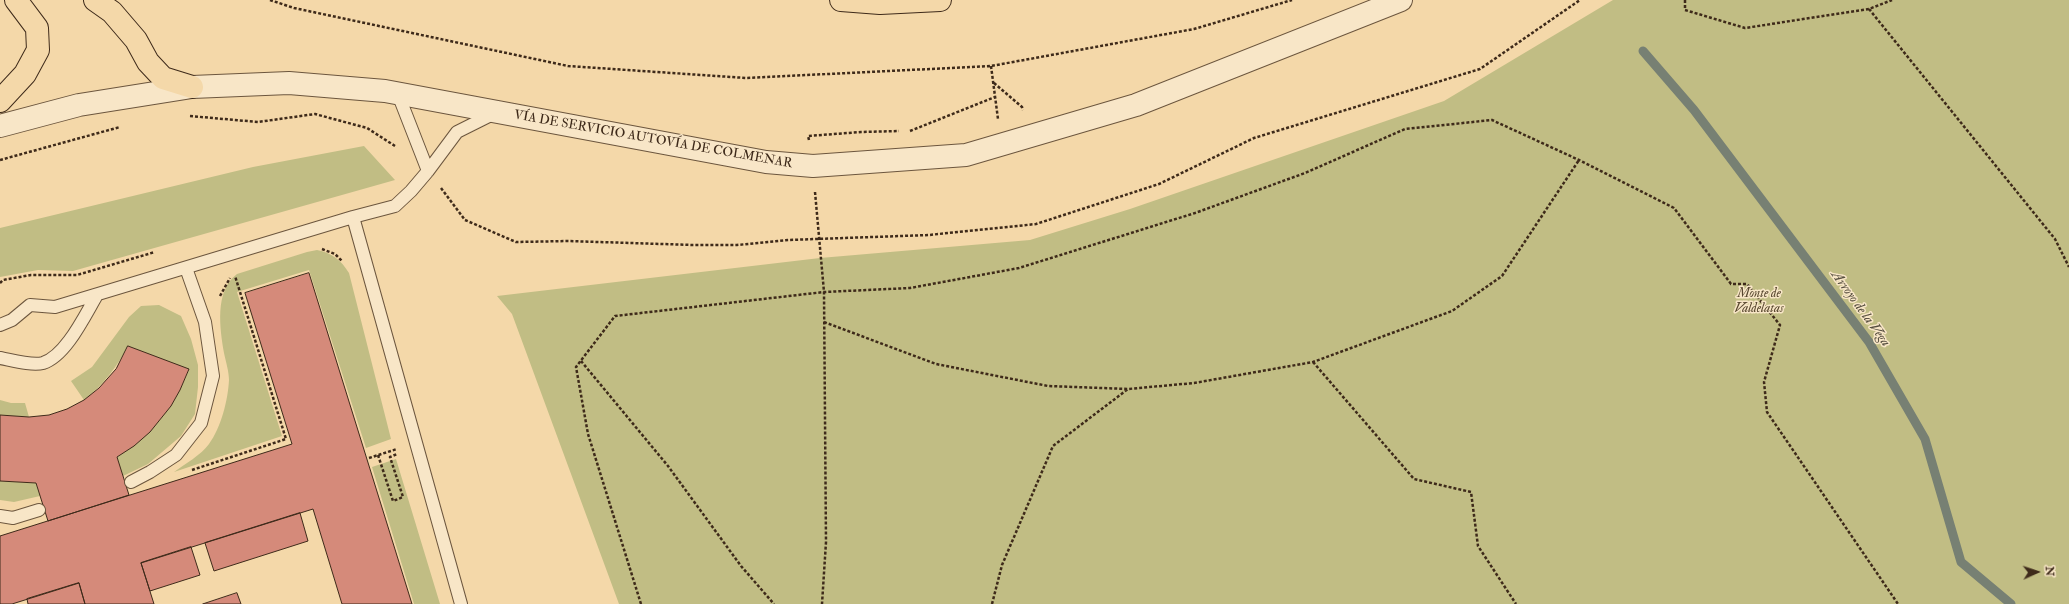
<!DOCTYPE html>
<meta charset="utf-8">
<style>
body{margin:0}
#map{position:relative;width:2069px;height:604px;overflow:hidden;background:#f4d8a9;font-family:"IM FELL Double Pica",serif}
canvas{display:block}
.north{position:absolute;left:2017px;top:552px;width:40px;height:40px;-webkit-text-stroke:3px #f8e6c7;paint-order:stroke;rotate:87deg;font-size:11px;font-weight:700;line-height:16px;text-align:center;color:#3e2a1a}
.north::after{content:'';display:block;margin:auto;width:14px;height:18px;background:#3e2a1a;clip-path:polygon(50% 0,100% 100%,50% 72%,0 100%)}
</style>
<div id="map">
<canvas width="2069" height="604"></canvas>
<div class="north">N</div>
</div>
<script>
const g = document.querySelector('canvas').getContext('2d');
g.lineJoin = 'round';
function fillPath(path, color) { g.fillStyle = color; g.fill(path, 'evenodd'); }
function stroke(path, color, width, dash) { g.strokeStyle = color; g.lineWidth = width; g.lineCap = dash ? 'butt' : 'round'; g.setLineDash(dash || []); g.stroke(path); }
function drawText(font, color, halo, rows, align = 'center') {
  g.font = font + ' "IM FELL Double Pica",serif'; g.lineWidth = 3; g.setLineDash([]); g.textBaseline = 'middle'; g.strokeStyle = halo; g.fillStyle = color; for (const [text, x, y, turn = 0] of rows) {
    g.save(); g.translate(x, y); g.rotate((+turn || 0) * Math.PI / 180); g.textAlign = isNaN(turn) ? turn : align; if (halo) g.strokeText(text, 0, 0); g.fillText(text, 0, 0); g.restore();
  }
}
fillPath(new Path2D(`
 M1613,0h456v604h-1450l-107,-290 -15,-18 323,-38 210,-18 100,-31 314,-108z
 M364,146l31,34 -322,91 -35,-1 -38,7v-49l253,-61z
 M317,250c15,3 24,10 32,23l42,166 -25,9 -57,-178 -72,22 45,144 -108,36c11,-8 27,-17 35,-28 12,-16 19,-44 20,-64 0,-8 -3,-18 -5,-27 -4,-24 -10,-62 13,-79l70,-22z
 M159,305l22,11 10,23 7,26v22l-3,27 -14,22 -33,28 -25,12 -6,-19c34,-22 57,-50 72,-87l-61,-24c-12,22 -24,38 -44,54l-13,-19 21,-14 37,-50 12,-11z
 M0,400l11,3h14l4,14 -29,-2z
 M396,459l44,145h-26l-42,-137z
 M0,481l36,2 4,13 -26,6 -14,-2z`), '#c1bd84');
stroke(new Path2D(`
 M1643,51l51,59 175,232 56,97 36,123 50,42`), '#778073', 9);
const building = new Path2D(`
 M309,273l103,331h-70l-29,-95 -172,54 13,41h-69l-6,-21 -67,21h-12v-68l292,-92 -47,-151z
 M128,346l61,23 -9,21 -9,16 -21,26 -16,14 -17,11 12,38 -81,26 -12,-38 -36,-2v-66l29,2 20,-2 18,-6 17,-9 15,-12 17,-19z
 M300,513l8,28 -94,30 -9,-28z
 M191,547l9,28 -50,16 -9,-28z
 M79,583l6,21h-57l-1,-5z
 M237,593l4,11h-38z`);
fillPath(building, '#d58a7a');
stroke(building, '#3e2a1a', 1);
const lane = new Path2D(`
 M398,94l30,77
 M353,217l42,-11 16,-15 17,-20 29,-39 38,-19
 M0,325l12,-5 18,-15 25,2 298,-90 108,387
 M0,358c11,2 32,8 43,5 23,-7 42,-48 54,-68
 M131,482l19,-10 26,-17 25,-32 12,-47 -8,-54 -19,-54
 M0,516l13,2 26,-8`);
const street = new Path2D(`
 M0,126l79,-21 113,-18 97,-4 96,8 381,71 47,4 153,-11 170,-50 265,-105`);
const highway = new Path2D(`
 M95,0l17,12 24,28 12,22 15,16 29,9
 M841,0l39,3 60,-3
 M0,101l25,-27 13,-24 -1,-22 -21,-28`);
stroke(lane, '#6c563e', 14);
stroke(street, '#6c563e', 24);
stroke(highway, '#3e2a1a', 24);
stroke(new Path2D(`
 M270,0l24,8 274,58 178,12 245,-12 203,-37 98,-29
 M1685,0v10l60,18 124,-19 23,-9
 M1869,9l186,230 14,28
 M991,66l7,53
 M994,83l28,24 1,3
 M190,116l68,6 57,-8 52,14 28,18
 M910,131l85,-34
 M809,140l-1,-4 53,-4 38,-1
 M0,160l120,-33
 M441,188l24,32 51,22 52,-1 125,4h44l51,-5 141,-5 107,-11 123,-40 95,-46 226,-69 100,-69
 M815,192l9,100 2,250 -4,62
 M322,249l13,5 7,7
 M0,283l3,-3 28,-5h46l78,-23
 M220,296l10,-18
 M824,322l112,42 112,22 80,3 66,-6 119,-21 139,-51 50,-35 77,-116
 M581,361l87,105 73,100 33,38
 M1313,362l101,117 57,13 7,54 38,58
 M378,455l15,46 10,-4 -13,-40 7,-3
 M369,458l28,-9
 M192,470l94,-31 -51,-163
 M641,604l-53,-170 -12,-67 39,-51 209,-24 86,-4 109,-20 176,-55 110,-40 100,-44 87,-9 87,40 95,48 57,76h16l33,41 -16,57 3,30 131,192
 M992,604l10,-39 51,-119 75,-57`), '#3e2a1a', 2.5, [3, 2]);
stroke(lane, '#f8e6c7', 12);
stroke(street, '#f8e6c7', 22);
stroke(highway, '#f4d8a9', 22);
drawText('13px', '#3e2a1a', '#f8e6c7', [
 ["VÍA DE SERVICIO AUTOVÍA DE COLMENAR",653,140,10]
]);
drawText('italic 13px', '#58472f', '#f8e6c7', [
 ["Monte de",1759,294],
 ["Valdelatas",1759,309]
]);
drawText('italic 14px', '#564e3f', '#f8e6c7', [
 ["Arroyo de la Vega",1860,309,54]
]);
</script>
